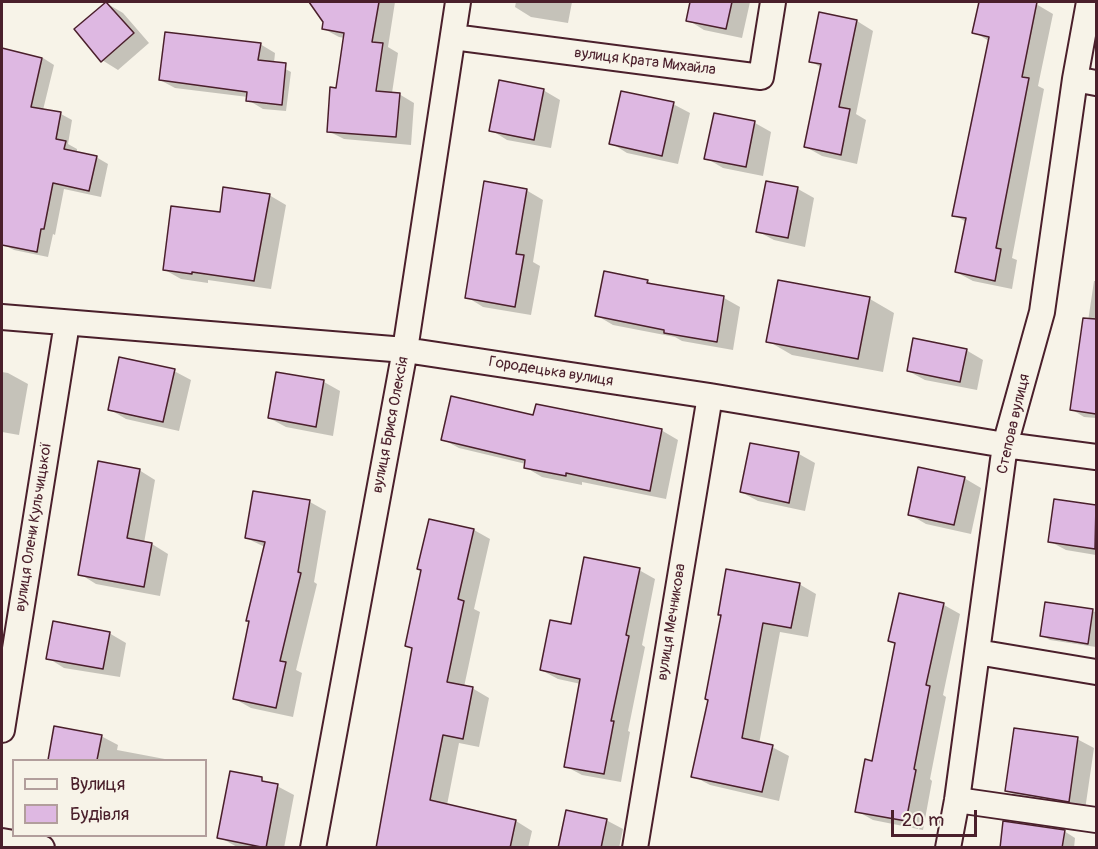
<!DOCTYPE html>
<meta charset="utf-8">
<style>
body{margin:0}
#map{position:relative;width:1098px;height:849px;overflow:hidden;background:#f7f3e8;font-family:Pangolin,sans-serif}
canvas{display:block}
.frame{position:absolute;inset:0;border:3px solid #4a1f2b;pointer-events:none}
.legend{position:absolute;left:12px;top:759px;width:195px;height:78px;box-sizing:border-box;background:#f7f3e8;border:2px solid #b29e9c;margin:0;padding:8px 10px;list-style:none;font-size:18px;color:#4a1f2b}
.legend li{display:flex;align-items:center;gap:12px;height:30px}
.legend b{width:30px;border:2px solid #b29e9c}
.scale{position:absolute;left:891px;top:810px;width:86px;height:27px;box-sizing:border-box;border:3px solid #4a1f2b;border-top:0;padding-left:8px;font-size:18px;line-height:21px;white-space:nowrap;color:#4a1f2b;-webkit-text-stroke:4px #f7f3e8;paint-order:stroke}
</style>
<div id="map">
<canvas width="1098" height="849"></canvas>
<div class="frame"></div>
<ul class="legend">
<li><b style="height:8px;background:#f7f3e8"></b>Вулиця</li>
<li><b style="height:16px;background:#deb8e2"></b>Будівля</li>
</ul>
<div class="scale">20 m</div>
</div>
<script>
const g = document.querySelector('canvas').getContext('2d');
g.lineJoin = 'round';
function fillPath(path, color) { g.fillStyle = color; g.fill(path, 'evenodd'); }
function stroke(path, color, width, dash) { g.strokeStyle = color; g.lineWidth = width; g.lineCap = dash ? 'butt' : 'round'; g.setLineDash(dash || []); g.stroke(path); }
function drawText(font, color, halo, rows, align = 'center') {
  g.font = font + ' Pangolin,sans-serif'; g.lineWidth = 5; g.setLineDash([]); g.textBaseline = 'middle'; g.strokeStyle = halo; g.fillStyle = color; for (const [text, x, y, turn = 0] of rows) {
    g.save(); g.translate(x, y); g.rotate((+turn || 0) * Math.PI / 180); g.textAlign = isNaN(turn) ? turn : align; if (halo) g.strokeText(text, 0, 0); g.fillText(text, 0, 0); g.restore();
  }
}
fillPath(new Path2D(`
 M328,2h67l-7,45 10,6 -6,40 7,1 15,9 -3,42 -67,-6 -16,-8 10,-42 7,-51 -6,-1 -15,-8z
 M516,2h56l-4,21 -37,-6 -16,-10z
 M692,2h58l-8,36 -38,-8 -16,-10z
 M980,2h43l13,2 17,10 -15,72 6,3 -32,169 5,2 -5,29 -39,-8 -17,-9 10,-50 -12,-7 35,-174 -15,-9z
 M106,3l17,10 26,30 -31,27 -16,-10z
 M857,21l16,10 -17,83 10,6 -9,44 -35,-8 -16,-9 16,-79 -12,-7z
 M260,44l15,9 -1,10 17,9 -5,39 -23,-2 -15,-9v-3l-73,-9 -15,-8z
 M2,50l8,2 4,31 29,-25 11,7 -11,45 18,4 11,6 -4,24 9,5v4l19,4 12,7 -7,33 -37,-8 -9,46 -2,-1 -5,23 -34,-7 -12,-6 2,-9 -2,-1z
 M543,90l17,10 -9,48 -44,-8 -16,-10z
 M673,104l17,9 -12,51 -51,-11 -16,-10z
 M715,115l40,8 16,9 -8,44 -40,-8 -17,-10z
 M767,183l31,6 16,9 -9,49 -31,-7 -17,-9z
 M526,190l17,10 -10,62 7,4 -9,49 -48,-8 -16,-10z
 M269,195l17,10 -15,84 -63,-9v3l-27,-4 -16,-9 56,-56z
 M647,281l9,5 68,12 16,9 -7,43 -51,-9 -7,-4 -62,-12 -17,-10z
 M1094,281h2v137l-12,-1 -13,-8 12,-54z
 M780,282l90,17 24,14 -11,59 -91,-17 -24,-14z
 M966,350l17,10 -6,30 -52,-10 -17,-9z
 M174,371l17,9 -12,51 -53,-12 -17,-10z
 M2,372l6,1 20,11 -9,51 -17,-3z
 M277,373l47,9 16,9 -7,45 -47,-9 -17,-9z
 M535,417l126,13 17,10 -12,59 -84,-17v3l-40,-8 -17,-10 1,-3 -67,-16 -17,-9z
 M751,444l48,10 16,9 -10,48 -47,-10 -17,-9z
 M139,470l16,10 -11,63 8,1 16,10 -8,42 -64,-12 -16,-10z
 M964,478l17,10 -10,46 -45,-10 -17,-10z
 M1055,501l41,6v48l-30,-5 -17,-9z
 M310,502l16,9 -12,71 3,2 -21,86 6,3 -9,44 -42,-9 -16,-9 30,-152 -19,-9z
 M474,530l16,9 -16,70 6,3 -16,75 8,1 17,10 -10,49 -20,-4 -12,62 69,16 16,10 -4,17h-151l37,-199 -7,-4z
 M639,570l16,9 -13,66 3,2 -17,84 2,1 -9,50 -39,-7 -17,-9 16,-82 -23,-5 -17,-9 31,-44z
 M799,584l17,10 -8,43 -28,-5 -21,112 13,3 17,9 -10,45 -69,-16 -17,-9 16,-76 13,-85z
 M1046,604l50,8v35l-46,-7 -8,-4z
 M944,605l16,9 -17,81 3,2 -16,82 2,2 -9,49 -50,-10 -16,-9 17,-48 22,-119 -6,-3z
 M109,633l17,10 -6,34 -56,-9 -16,-10z
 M56,727l45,9 17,9 -1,5 53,10h-120z
 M1077,739l17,9 -9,62 -62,-10 -17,-10z
 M277,786l17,9 -10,53h-45l-20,-11z
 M606,820l17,9 -4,19h-60z
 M1064,831l11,7 -1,10h-72z`), '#0003');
const building = new Path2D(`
 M106,2l28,31 -33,29 -27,-33z
 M309,2h70l-7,40 11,1 -7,48 24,2 -4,44 -69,-5 3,-45 6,1 8,-55 -22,-4 1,-7z
 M690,2h42l-6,27 -40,-8z
 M979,2h58l-15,75 7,1 -33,170 5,1 -6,32 -40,-9 11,-54 -14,-2 37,-179 -17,-4z
 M819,12l38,8 -18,87 11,2 -9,46 -37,-8 17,-83 -12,-2z
 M165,32l96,11 -3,17 28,3 -4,42 -36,-4 1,-9 -88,-12z
 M2,48l40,10 -11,49 30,5 -5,27 10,2 -2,8 33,7 -8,35 -36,-8 -9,46h-3l-4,23 -35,-7z
 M499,80l45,9 -10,51 -45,-9z
 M621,91l53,11 -12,54 -53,-12z
 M714,113l41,8 -9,46 -42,-8z
 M484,181l43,8 -11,65 8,1 -9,52 -50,-9z
 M766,181l32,6 -10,51 -32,-6z
 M223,187l47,7 -16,87 -62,-9v2l-29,-4 8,-64 49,6z
 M604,271l44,9 -1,3 77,13 -7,46 -53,-9v-3l-69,-14z
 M778,280l92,17 -12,62 -92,-17z
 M1083,318l13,1v95l-26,-4z
 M913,338l54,11 -7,33 -53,-11z
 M119,357l56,12 -12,53 -55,-12z
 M276,372l48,8 -8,47 -48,-9z
 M451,396l82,19 3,-11 126,25 -12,62 -84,-18v3l-42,-8 1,-8 -84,-20z
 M750,443l49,9 -10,51 -49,-11z
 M98,461l42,8 -13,69 25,5 -8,44 -66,-12z
 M918,467l47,10 -11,48 -46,-10z
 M253,491l57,9 -12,72 3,1 -21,88 6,1 -10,46 -43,-9 16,-78h-3l19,-79 -20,-4z
 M1054,499l42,6 -1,44 -47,-7z
 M429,519l45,10 -16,70 6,2 -17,81 26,5 -10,52 -20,-4 -13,65 86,20 -6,28h-134l36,-200 -7,-2 16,-76 -4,-1z
 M584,557l56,11 -14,67 3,1 -18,85h3l-10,53 -40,-7 16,-88 -40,-9 10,-50 21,4z
 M726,569l74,14 -9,45 -28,-5 -21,115 31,7 -11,47 -71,-15 17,-77 -3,-1 16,-84h-3z
 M899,593l45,10 -18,82 4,1 -16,83 2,1 -10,51 -51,-9 10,-53 7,2 23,-118 -7,-2z
 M1045,602l48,7 -5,35 -48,-8z
 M53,621l57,11 -7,37 -57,-10z
 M54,726l48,9 -5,25h-49z
 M1014,728l64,9 -9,65 -64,-11z
 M230,771l32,6v4l16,3 -12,64 -49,-10z
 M566,810l41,9 -6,29h-43z
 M1003,821l62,9 -3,18h-62z`);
fillPath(building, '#deb8e2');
stroke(building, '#4a1f2b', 1.5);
const street = new Path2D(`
 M453,37l308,40 12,-75
 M1075,79l21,4
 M2,317l403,33 305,46 295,49 91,12
 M977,652l119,20
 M2,730l65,-407
 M957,800l139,20
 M2,841l40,7
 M313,848l92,-498 53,-348
 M635,848l75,-452
 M948,848l9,-48 48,-355 37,-133 33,-233 14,-77`);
stroke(street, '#4a1f2b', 28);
stroke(street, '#f7f3e8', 24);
drawText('15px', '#4a1f2b', '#f7f3e8', [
 ["вулиця Крата Михайла",645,62,7],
 ["Городецька вулиця",551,372,9],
 ["Степова вулиця",1014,424,-77],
 ["вулиця Брися Олексія",391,425,-79],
 ["вулиця Олени Кульчицької",34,527,-81],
 ["вулиця Мечникова",672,622,-81]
]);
</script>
